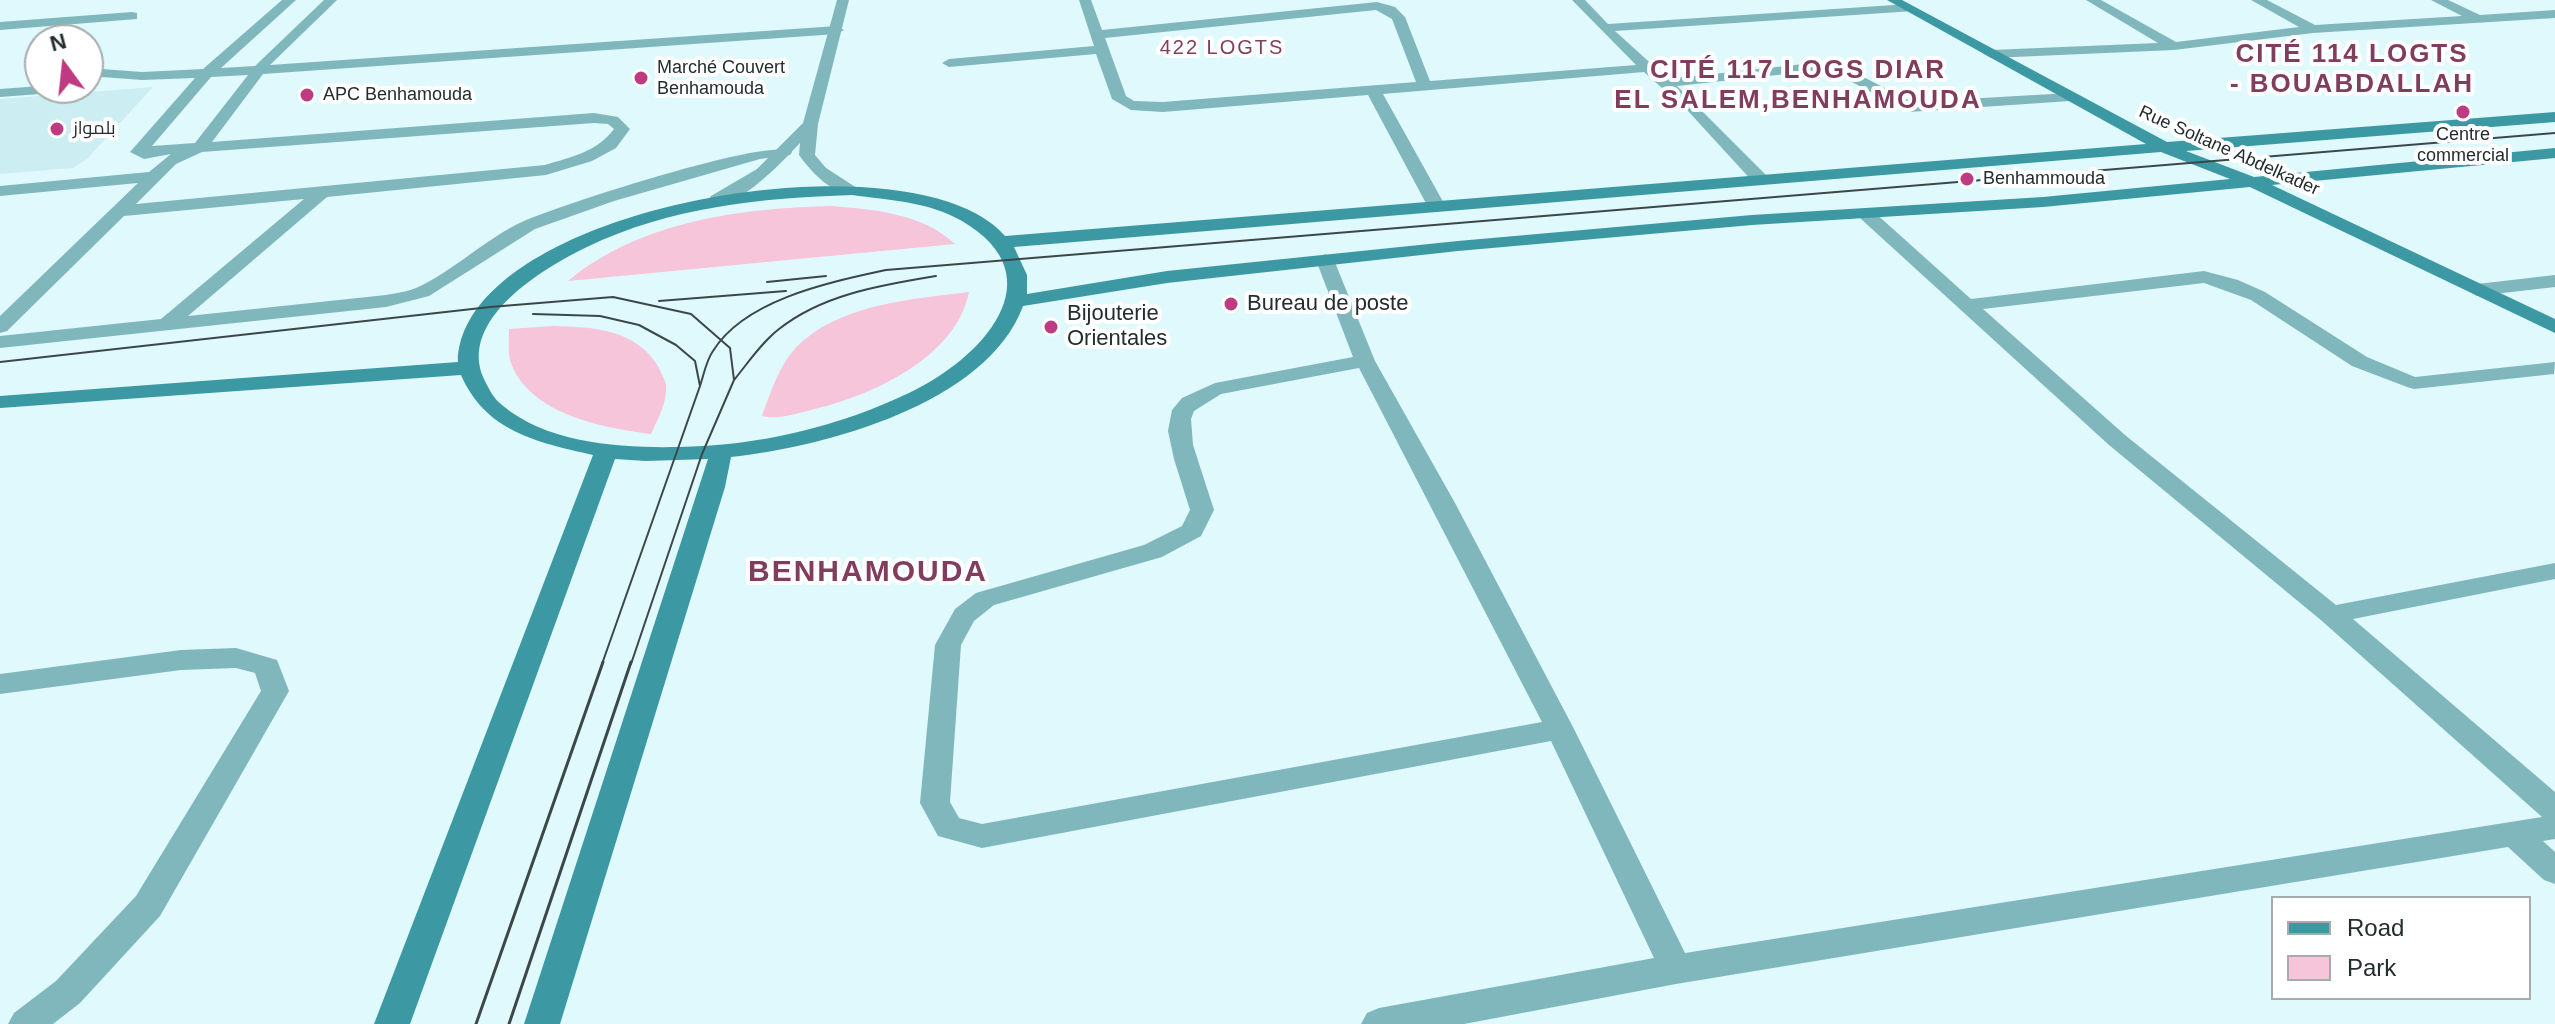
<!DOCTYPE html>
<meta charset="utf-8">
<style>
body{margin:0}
#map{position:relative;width:2555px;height:1024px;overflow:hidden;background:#e0f9fc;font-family:Helvetica,sans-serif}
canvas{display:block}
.legend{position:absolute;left:2271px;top:896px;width:260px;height:104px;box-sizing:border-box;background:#fff;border:2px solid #a7abab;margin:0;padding:10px 14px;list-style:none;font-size:24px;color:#242d2e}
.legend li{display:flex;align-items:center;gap:16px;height:40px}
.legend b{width:40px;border:2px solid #a7abab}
.north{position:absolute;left:24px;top:24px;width:80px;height:80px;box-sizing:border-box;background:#fff;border:2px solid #a7abab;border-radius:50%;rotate:345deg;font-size:22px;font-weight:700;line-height:32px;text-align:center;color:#242d2e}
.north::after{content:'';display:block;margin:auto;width:28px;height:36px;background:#be3b82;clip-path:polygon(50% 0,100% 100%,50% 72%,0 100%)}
</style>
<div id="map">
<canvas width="2555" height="1024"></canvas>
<ul class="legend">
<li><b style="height:10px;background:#3c99a3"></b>Road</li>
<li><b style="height:22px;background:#f6c5da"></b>Park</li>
</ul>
<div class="north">N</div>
</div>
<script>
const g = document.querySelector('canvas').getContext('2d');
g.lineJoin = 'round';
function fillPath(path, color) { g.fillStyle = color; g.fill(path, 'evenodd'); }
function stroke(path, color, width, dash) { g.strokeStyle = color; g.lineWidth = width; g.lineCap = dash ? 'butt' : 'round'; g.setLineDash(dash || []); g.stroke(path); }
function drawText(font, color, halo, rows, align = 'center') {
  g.font = font + ' Helvetica,Cairo,sans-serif'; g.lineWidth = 8; g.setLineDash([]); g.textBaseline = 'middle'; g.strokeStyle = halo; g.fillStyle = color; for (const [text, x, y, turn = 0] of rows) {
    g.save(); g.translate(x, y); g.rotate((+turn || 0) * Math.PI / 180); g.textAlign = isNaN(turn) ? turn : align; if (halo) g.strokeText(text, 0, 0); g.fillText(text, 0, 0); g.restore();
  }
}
fillPath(new Path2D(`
 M153,87l-66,72 -14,9 -73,6v-75z`), '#cceef2');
fillPath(new Path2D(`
 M832,206c43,4 90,7 123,38l-387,37c72,-60 174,-73 264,-75z
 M969,292c-13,66 -98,104 -158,118 -17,4 -32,10 -49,6 10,-27 19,-57 42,-76 44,-37 111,-41 165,-48z
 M553,326c40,1 84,3 106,42 2,6 7,12 7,18 1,17 -8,33 -15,48 -48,-6 -124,-20 -141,-74 -2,-9 -1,-21 -1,-31z`), '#f6c5da');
fillPath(new Path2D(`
 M282,0h14l-75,68 34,-2 69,-66h13l-67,65 567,-39 7,4 -7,4 -574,40 -51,68 382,-29 24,4 12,12 -14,19 -24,13 -46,14 -219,22 -139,119 198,-21c9,-2 21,-3 30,-7 38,-17 70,-50 108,-67 33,-15 250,-86 268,-69l-2,3 -30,4 -146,42 -79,28 -106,67 -43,11 -386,41v-12l161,-17 143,-120 -180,17 -117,115 -7,2v-17l138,-133 -138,13v-10l149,-14 22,-18 -27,5 -14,-7 65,-74 -53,2 -54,-4v-8l54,4 61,-3zM248,75l-53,68 -43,3 59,-69zM594,123l14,1 6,5c-17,23 -43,28 -69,36l-409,39 40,-40 26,-12z
 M1079,0h12l11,30 275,-28 18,5 10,10 25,64 206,-16 -64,-65h13l23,24 301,-20 6,4 -1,3 -299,20 53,48 154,-17 20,4 70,36 158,-9 7,4 -7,4 -161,11 -76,-40 -11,-2 -145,16 89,89 2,4 -8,5 -6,-1 -66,-72 -44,-39 -261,22 63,113 -9,5 -9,-5 -60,-112 -205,17 -32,-2 -19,-11 -16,-45 -147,13 -7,-4 7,-4 145,-13zM1376,10l16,9 24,63 -253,20 -29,-1 -8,-5 -21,-58z
 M2086,0h15l75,42 123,-15 -48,-27h16l48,25 147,-9 -31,-16h17l32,15 75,-5v8l-242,15 -139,17 -183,8 -7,-4 7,-4 167,-7z
 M132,12l5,1v6l-137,11v-8z
 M40,86l34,2 -7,4 -67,5v-8z
 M1867,210l6,1 98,88 233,-28 34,9 27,12 102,65 48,20 140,-15 -1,12 -140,15 -7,-2 -55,-21 -101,-66 -47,-17 -221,26 142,126 211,170 219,-42v16l-202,40 202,173v47l-12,2 12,11v32l-11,-4 -36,-33 -832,137 -212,40h-103l6,-11 12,-5 275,-50 -103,-217 -569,107 -44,-12 -18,-33 15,-158 20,-36 21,-16 168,-48 38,-19 8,-16 -16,-51 -6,-28 4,-21 10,-12 33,-15 138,-26 -37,-97 9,-6 9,6 41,101 80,142 119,226 111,224 857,-136 -220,-196 -213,-176 -248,-226 -3,-4 3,-4zM1359,368l183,354 -560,102 -23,-6 -9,-16 11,-157 13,-24 20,-16 168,-48 39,-21 13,-26 -21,-65 -2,-26 3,-8 27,-17z
 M2555,275v12l-78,9 -10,-6 10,-6z
 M236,648l41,12 12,31 -129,225 -80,87 -27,21h-45l6,-11 42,-32 80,-85 125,-205 -6,-18 -19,-5 -55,2 -181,24v-20l181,-24z`), '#80b7bd');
fillPath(new Path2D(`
 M837,0h12l-31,124 -3,31 11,13 34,22 -2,4c-23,4 -47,-22 -59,-39l1,-12c-17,18 -62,67 -89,61l-3,-4 3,-4 46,-27 46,-46z`), '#80b7bd');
fillPath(new Path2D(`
 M1887,0h15l265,142 388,-30v10l-369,29 68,26 301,-29v10l-283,27 283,134v14l-305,-146 -207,20 -291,18 -294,26 -291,32 -144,23c-36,98 -199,141 -292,151l-6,30 -165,537h-36l184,-565 -62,2 -31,-2 -205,565h-36l219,-569c-56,-13 -107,-23 -132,-80l-461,33v-12l458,-34c2,-157 456,-233 547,-126l1141,-92zM2161,152l69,27 -187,18 -291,18 -294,26 -291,30 -140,23v-19l-13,-28zM852,195c37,5 78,7 110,26 97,57 18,138 -51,171 -72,35 -154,54 -233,55 -57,1 -130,-3 -176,-42 -9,-7 -13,-16 -18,-26 -27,-59 59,-111 103,-132 83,-40 173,-49 265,-52z`), '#3c99a3');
stroke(new Path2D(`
 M767,282l59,-6
 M659,301l127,-10
 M533,314l67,2 39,9 37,20 19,16 5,25 -98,278
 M0,362l490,-55 123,-10 78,17 39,34 4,32 -32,74 -71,210
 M734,380c14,-17 27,-37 45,-51 44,-35 103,-44 157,-53
 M700,386c4,-12 6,-25 13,-35 32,-52 118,-69 173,-81l1669,-137`), '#3c4748', 2);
stroke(new Path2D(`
 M476,1024l127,-362
 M509,1024l122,-362`), '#3c4748', 3);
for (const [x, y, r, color] of [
 [641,78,8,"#be3b82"],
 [307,95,8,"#be3b82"],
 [2463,112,8,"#be3b82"],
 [57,129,8,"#be3b82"],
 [1967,179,8,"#be3b82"],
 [1231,304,8,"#be3b82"],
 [1051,327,8,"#be3b82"]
]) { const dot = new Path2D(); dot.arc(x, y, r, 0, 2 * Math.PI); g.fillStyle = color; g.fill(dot); stroke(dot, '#fff', 3); }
drawText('18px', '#242d2e', '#fff', [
 ["Marché Couvert",657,68],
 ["Benhamouda",657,89],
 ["APC Benhamouda",323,95],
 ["بلمواز",73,129],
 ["Centre",2463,135,"center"],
 ["commercial",2463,156,"center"],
 ["Benhammouda",1983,179]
], 'left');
drawText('18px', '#242d2e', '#fff', [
 ["Rue Soltane Abdelkader",2229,151,24]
]);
g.letterSpacing = '2px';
drawText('20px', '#803d5e', '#fff', [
 ["422 LOGTS",1222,48]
]);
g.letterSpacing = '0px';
drawText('22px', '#242d2e', '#fff', [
 ["Bureau de poste",1247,304],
 ["Bijouterie",1067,314],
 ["Orientales",1067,339]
], 'left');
g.letterSpacing = '2px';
drawText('bold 26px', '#803d5e', '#fff', [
 ["CITÉ 114 LOGTS",2352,55],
 ["- BOUABDALLAH",2352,85],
 ["CITÉ 117 LOGS DIAR",1798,71],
 ["EL SALEM,BENHAMOUDA",1798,101]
]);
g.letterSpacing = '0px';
g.letterSpacing = '2px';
drawText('bold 30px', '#803d5e', '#fff', [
 ["BENHAMOUDA",868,573]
]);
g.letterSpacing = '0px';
</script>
